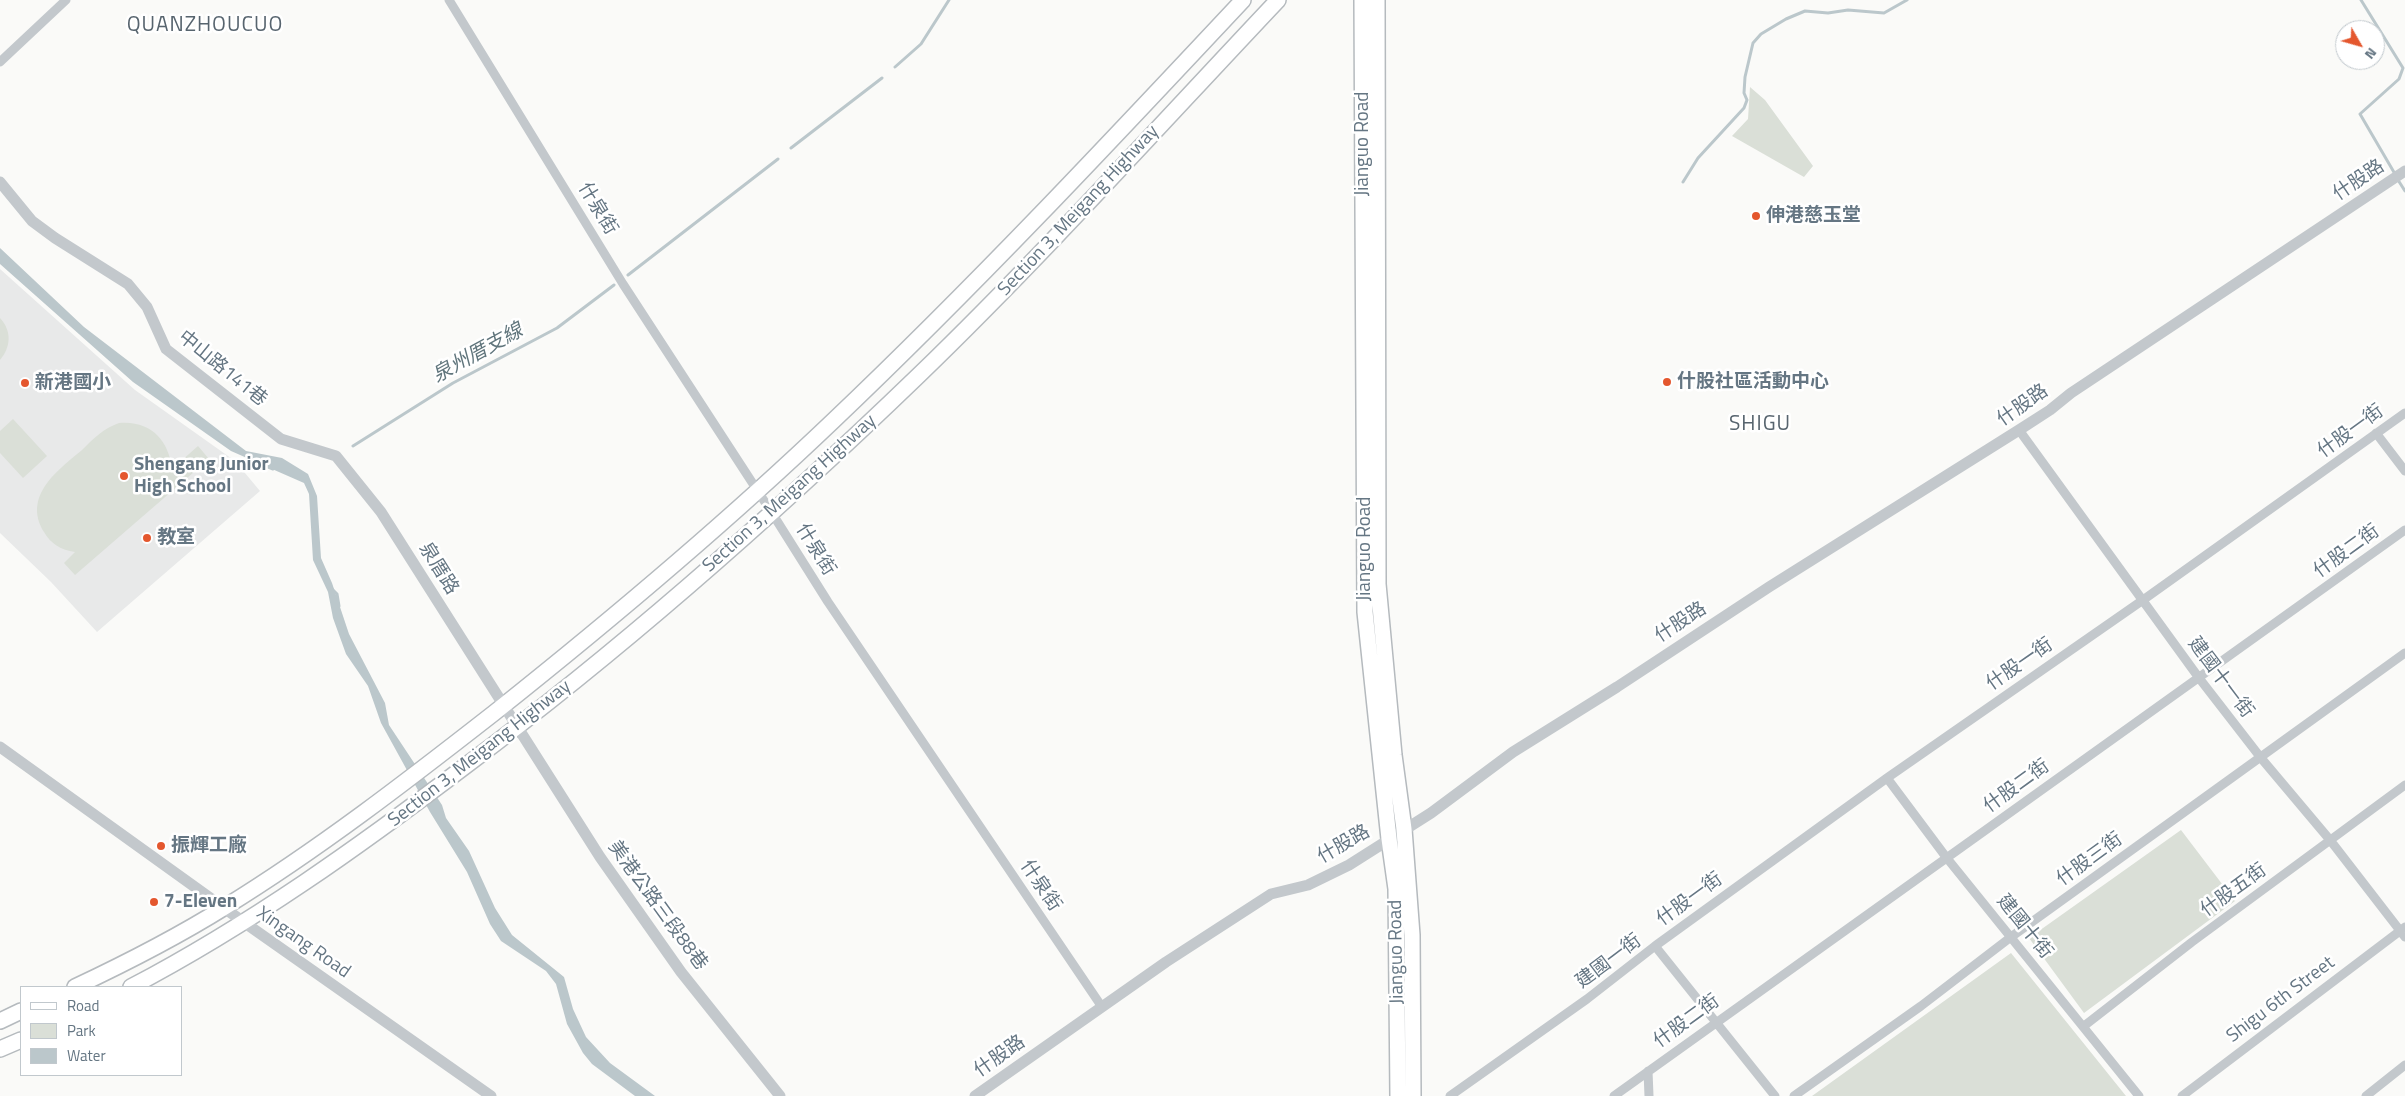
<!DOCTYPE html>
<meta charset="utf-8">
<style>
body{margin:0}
#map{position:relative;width:2405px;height:1096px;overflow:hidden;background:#fafaf8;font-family:"Titillium Web",sans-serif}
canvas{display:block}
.legend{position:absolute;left:20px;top:986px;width:162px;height:90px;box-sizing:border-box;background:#fff;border:1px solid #c1c8cd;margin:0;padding:6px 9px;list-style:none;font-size:15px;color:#657683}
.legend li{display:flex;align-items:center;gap:10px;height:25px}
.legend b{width:25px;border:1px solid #c1c8cd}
.north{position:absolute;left:2335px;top:20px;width:50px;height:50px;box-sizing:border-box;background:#fff;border:1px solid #c1c8cd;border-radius:50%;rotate:128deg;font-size:14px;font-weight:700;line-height:20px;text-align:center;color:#657683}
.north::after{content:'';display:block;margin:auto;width:18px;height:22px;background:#e4572e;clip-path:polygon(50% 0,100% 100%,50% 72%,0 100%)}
</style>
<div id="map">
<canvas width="2405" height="1096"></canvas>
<ul class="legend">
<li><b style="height:6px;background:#fff"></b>Road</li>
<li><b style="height:14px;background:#dadfd7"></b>Park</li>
<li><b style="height:14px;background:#bbc7cb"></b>Water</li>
</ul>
<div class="north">N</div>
</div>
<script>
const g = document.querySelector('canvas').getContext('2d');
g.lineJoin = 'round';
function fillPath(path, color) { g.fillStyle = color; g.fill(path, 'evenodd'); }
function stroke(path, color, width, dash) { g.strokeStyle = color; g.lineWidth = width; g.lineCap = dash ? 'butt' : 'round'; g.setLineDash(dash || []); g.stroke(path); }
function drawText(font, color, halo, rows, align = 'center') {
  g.font = font + ' "Titillium Web","Noto Sans TC",sans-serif'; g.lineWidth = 5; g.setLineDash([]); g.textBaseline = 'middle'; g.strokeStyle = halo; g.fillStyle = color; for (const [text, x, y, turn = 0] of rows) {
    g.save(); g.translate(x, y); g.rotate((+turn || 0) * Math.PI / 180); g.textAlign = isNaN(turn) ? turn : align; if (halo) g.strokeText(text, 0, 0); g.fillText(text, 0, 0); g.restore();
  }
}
fillPath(new Path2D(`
 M0,269l135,121 100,71 25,30 -163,141 -46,-50 -51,-49z`), '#e8e9e9');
fillPath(new Path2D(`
 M1750,87l15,13 48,66 -9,11 -72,-41 16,-17z
 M0,318c12,13 11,29 0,42z
 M13,419l34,37 -24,22 -23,-25v-22z
 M119,423c31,-3 50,17 53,46l26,-23 11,13 -134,116 -11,-12 11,-11c-14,-2 -24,-8 -31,-20 -22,-36 14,-62 38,-82 11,-11 22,-22 37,-27z
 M2181,830l54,71 -151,112 -55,-75z
 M2011,953l115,143h-314z`), '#dadfd7');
fillPath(new Path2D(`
 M0,248l84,79 162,124 36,7 26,16 9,22 4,62 11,25 17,51 36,69 4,22 53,80 4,13 23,33 26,57 17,27 52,42 9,32 13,28 24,26 45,33h-20l-43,-32 -9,-11 -16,-29 -11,-40 -10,-13 -45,-30 -11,-17 -23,-52 -37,-60 -49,-89 -13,-37 -22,-32 -13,-36 -5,-26 -15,-32 -4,-66 -5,-11 -73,-32 -98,-69 -133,-118z`), '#bbc7cb');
stroke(new Path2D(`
 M2361,0l42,68 -4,11 -39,35 35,60
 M895,67l26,-23 28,-44
 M791,148l91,-70
 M2398,180l7,11
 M1683,182l15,-24 46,-50 3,-8 -3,-7 1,-16 8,-34 8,-9 25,-15 19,-8 23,2 20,-3 36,3 23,-13
 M628,275l150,-116
 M353,446l100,-63 104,-55 57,-43
 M256,462l17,7
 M332,589l5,5 2,12`), '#bbc7cb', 3);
const primary = new Path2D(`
 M1362,0l3,612 24,227 7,50 2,207
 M1377,0l1,584 16,171 10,74 8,106 1,161
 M75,987c51,-24 102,-50 150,-80 94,-58 182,-126 269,-194 117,-93 231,-189 339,-292 142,-135 276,-278 410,-421
 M131,987c120,-63 229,-141 337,-223 159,-119 308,-251 451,-389 124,-120 240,-249 359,-375
 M0,1021l21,-10
 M0,1049l21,-9`);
stroke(primary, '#b5babe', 18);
stroke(new Path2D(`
 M449,0l174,284 149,229 56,89 274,405
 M0,62l66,-62
 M2019,430l180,248 62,80 69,82 75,97
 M2376,433l29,38
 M1887,778l59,79 193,239
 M1655,946l120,150
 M2084,1026l108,-84 213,-157
 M1648,1071l1,25
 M1450,1096l137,-97 68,-53 232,-168 256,-178 262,-187
 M1614,1096l791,-566
 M1794,1096l127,-90 90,-69 394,-284
 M2182,1096l223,-169
 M2366,1096l39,-31`), '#c3c8cc', 9);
stroke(new Path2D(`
 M0,182l32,39 23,17 73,46 19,23 19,42 115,90 55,17 45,56 219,345 81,115 99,124
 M0,747l245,176 246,173
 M975,1096l191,-134 105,-68 37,-9 41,-20 82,-52 82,-61 104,-65 152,-100 250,-157 31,-20 21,-17 334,-222`), '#c3c8cc', 11);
stroke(primary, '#fff', 15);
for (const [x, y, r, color] of [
 [1756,216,5,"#e4572e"],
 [1667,382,5,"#e4572e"],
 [25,383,5,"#e4572e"],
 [124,476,5,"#e4572e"],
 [147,538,5,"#e4572e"],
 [161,846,5,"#e4572e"],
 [154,902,5,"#e4572e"]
]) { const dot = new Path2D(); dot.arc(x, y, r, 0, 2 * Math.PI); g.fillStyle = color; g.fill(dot); stroke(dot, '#fff', 2); }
drawText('19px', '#657683', '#fff', [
 ["Jianguo Road",1363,144,-90],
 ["什股路",2359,181,-34],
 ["什泉街",597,209,59],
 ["Section 3, Meigang Highway",1079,211,-47],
 ["中山路141巷",222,369,39],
 ["什股路",2023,406,-35],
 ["什股一街",2351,432,-36],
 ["Section 3, Meigang Highway",790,494,-42],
 ["Jianguo Road",1365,549,-90],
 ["什泉街",815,550,58],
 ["什股二街",2347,552,-36],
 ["泉厝路",438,569,58],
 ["什股路",1681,623,-33],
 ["什股一街",2020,665,-35],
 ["建國十一街",2220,678,53],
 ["Section 3, Meigang Highway",480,754,-38],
 ["什股二街",2017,787,-36],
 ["什股路",1344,845,-30],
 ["什股三街",2090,860,-36],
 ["什泉街",1040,886,56],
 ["什股五街",2234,891,-36],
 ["什股一街",1690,900,-36],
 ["美港公路三段88巷",657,906,54],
 ["建國十街",2024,927,51],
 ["Xingang Road",303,943,35],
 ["Jianguo Road",1397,952,-91],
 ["建國一街",1609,962,-37],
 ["Shigu 6th Street",2281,1000,-37],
 ["什股二街",1687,1022,-36],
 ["什股路",1000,1057,-35]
]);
drawText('bold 19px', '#657683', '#fff', [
 ["伸港慈玉堂",1766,216],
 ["什股社區活動中心",1677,382],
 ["新港國小",35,383],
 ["Shengang Junior",134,465],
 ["High School",134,487],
 ["教室",157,538],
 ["振輝工廠",171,846],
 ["7-Eleven",164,902]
], 'left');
drawText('italic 20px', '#60757c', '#fff', [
 ["泉州厝支線",478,354,-29]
]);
g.letterSpacing = '1px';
drawText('21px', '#57646e', '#fff', [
 ["QUANZHOUCUO",205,26],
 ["SHIGU",1760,425]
]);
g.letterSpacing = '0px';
</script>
